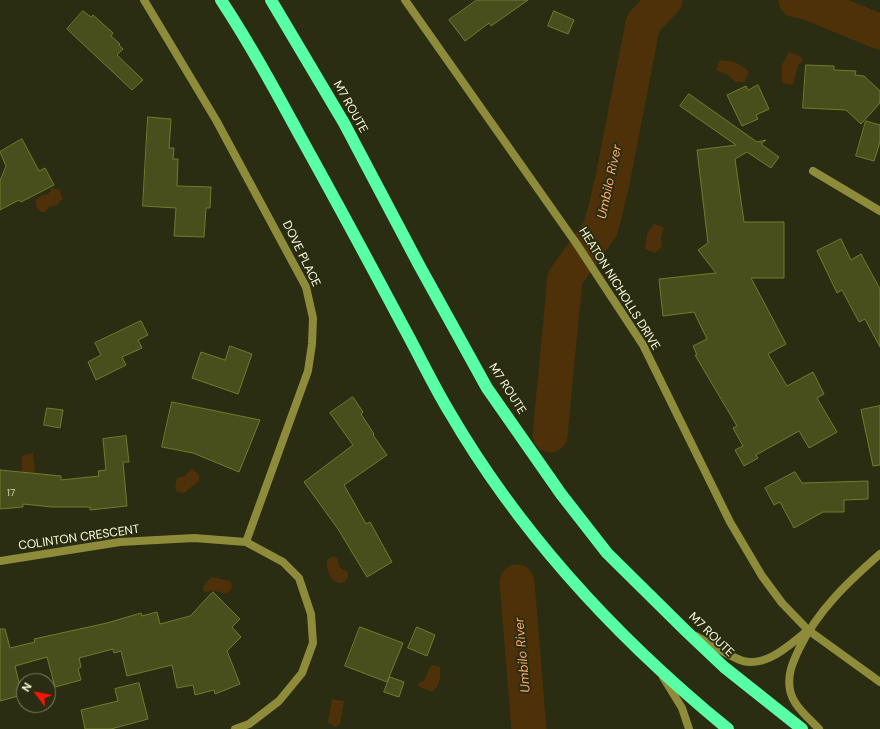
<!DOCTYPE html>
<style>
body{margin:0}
#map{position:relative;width:880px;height:729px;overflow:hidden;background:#2a2d11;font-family:"DM Sans",sans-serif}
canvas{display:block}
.north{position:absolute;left:16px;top:673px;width:40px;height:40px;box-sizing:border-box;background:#2a2d11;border:1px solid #7e8163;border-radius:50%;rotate:302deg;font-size:11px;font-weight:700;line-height:16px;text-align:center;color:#fdffdd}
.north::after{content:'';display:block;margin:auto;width:14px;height:18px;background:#ff1309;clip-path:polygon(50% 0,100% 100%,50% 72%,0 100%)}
</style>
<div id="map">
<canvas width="880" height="729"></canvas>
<div class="north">N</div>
</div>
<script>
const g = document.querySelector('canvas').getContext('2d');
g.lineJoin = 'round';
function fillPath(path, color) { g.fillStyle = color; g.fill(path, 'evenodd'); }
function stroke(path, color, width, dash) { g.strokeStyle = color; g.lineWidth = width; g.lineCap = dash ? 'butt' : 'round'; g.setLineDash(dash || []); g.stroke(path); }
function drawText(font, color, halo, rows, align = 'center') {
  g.font = font + ' "DM Sans",sans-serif'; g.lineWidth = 4; g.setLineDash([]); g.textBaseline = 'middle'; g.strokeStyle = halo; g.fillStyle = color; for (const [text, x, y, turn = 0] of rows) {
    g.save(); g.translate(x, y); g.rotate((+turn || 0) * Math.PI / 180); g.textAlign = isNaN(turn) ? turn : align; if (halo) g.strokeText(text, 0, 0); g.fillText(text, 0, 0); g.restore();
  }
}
fillPath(new Path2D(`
 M789,52l11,4 3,4 -5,5 -5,20 -11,-2v-18z
 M720,60l15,2 14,9 -4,11h-10l-7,-7 -12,-5z
 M52,188l8,2 2,9 -5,6 -8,2 -3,5h-5l-5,-6v-6l6,-5 6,-1z
 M654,224l10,3 -3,10 1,10 -7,6 -10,-4 2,-15z
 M33,453l2,20h-13v-17z
 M192,468l7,7v6l-15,12 -7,-1 -2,-4 2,-10 8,-2z
 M333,556l5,3 1,8 9,5v6l-6,5c-12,0 -16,-14 -15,-23z
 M211,577l19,4 2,4 -1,5 -5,4 -14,-4 -4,2 -5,-1v-4z
 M433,665l7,2c1,9 0,20 -8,25l-14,-6v-3l6,-2 6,-14z
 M332,699l12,2 -4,23 -5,3 -7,-5z`), '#4e3109');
stroke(new Path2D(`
 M796,0l11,2 73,30
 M550,435l15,-157 36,-50 11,-45 31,-160 22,-23
 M517,582l12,147`), '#4e3109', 35);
const building = new Path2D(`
 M477,0h51l-37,26 -2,-3 -24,18 -16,-21z
 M83,11l8,6 2,-2 20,18 -2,3 9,8 -1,1 4,4 -6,6 26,25 -11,10 -65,-61z
 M554,11l20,9 -6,14 -20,-8z
 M806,65l28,1v4l22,1 -1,4 9,1 16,15v12l-19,21 -15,-14 -43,-2z
 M758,85l11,24 -13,6 2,4 -16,7 -15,-31 19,-9 2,4z
 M689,94l68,48 9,-2 -5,4 18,13 -8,11 -24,-16 -12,7 9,63h40v56h-33l35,66 -18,10 19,32 26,-14 11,22 -7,4 20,34 -28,16 -10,-17 -43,24 2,3 -14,8 -9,-16 8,-4 -10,-18 4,-2 -42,-71h2l-4,-9 14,-7 -13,-27 -31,4 -4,-37 57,-6 -18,-23 10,-7 -11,-93 39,-5 -56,-39z
 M148,117l23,2 -2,29h5l-1,11h5l-1,27 34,1 -1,21h-4l-2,29 -30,-1 2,-28 -33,-2z
 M866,121l14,4v17l-6,19 -18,-5z
 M22,139l17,32 6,-3 9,17 -33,17 -2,-2 -19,10v-29l6,-15 -6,-14z
 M841,239l10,21 10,-6 19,35v58l-15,-28 -6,3 -17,-32 -5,3 -20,-42z
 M141,321l7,14 -10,5 4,8 -20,9 4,8 -30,15 -8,-18 13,-7 -6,-12z
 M230,346l22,8 -14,40 -46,-16 9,-26 24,8z
 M353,397l10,15 -2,2 13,20 -1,1 14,20 -43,30 22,39 4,-2 22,40 -25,15 -29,-48 -34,-47 49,-37 -23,-32z
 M172,402l88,18 -21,52 -46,-19 -31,-6z
 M880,406v59l-7,1 -12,-56z
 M47,408l16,2 -3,18 -16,-3z
 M126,436l3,26h-6l4,44 -37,4v-3h-38l-29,-3v3l-23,2v-39l61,6v4l38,-4 -1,-5 8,-1 -3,-31z
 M795,472l7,11 66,-2v18l-24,1v12h-21l-29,16 -14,-26 -6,3 -9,-17z
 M213,592l27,27 -8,8 9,10 -14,14 13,33 -25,10 -1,-4 -19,5 -2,-10 -16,3 -5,-23 -45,11 -6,-25 -7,2 -1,-4 -34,9 2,9 -3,2 3,11 -26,7 -8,-30 -32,9 7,29 -22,6v-72h5l5,19 25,-6 -1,-3 73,-16 34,-10 1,3 15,-4 3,12 30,-8z
 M360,627l43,16 -16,39 -42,-16z
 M417,627l18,8 -8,21 -19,-8z
 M390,677l14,5 -5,15 -15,-5z
 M139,683l9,36 -37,10h-26l-4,-19 37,-9 -3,-12z`);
fillPath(building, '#484f1c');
stroke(building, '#717c2d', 1);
stroke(new Path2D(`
 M144,0l72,120 90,167 7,31 -1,26 -4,27 -62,171
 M405,0l171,243 67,102 87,177 32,54 20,27 26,27 72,52
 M813,171l67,40
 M0,561l120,-19 74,-4 52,4 37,20 16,16 12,36 2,29 -11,30 -23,28 -30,23 -14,5
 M696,636c13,7 34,21 47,25 24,6 46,-16 63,-29
 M663,677l19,31 7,21
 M819,729c-11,-12 -26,-23 -29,-39 -3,-16 3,-28 9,-41 19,-39 49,-67 81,-95`), '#8e8c3a', 8);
stroke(new Path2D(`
 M221,0c29,44 54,90 79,136 35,63 69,126 103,190 16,29 30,59 47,87 71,122 169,227 278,316
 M271,0l73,123 75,142 68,123 74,106 46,59 79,78 38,36 78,62`), '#58ffa5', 12);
drawText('10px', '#d0d3ad', null, [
 ["17",11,493]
]);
drawText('12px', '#fdffdd', '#2a2d11', [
 ["M7 ROUTE",350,107,61],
 ["DOVE PLACE",301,254,64],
 ["HEATON NICHOLLS DRIVE",619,289,58],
 ["M7 ROUTE",507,389,57],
 ["COLINTON CRESCENT",79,538,-8],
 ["M7 ROUTE",711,635,44]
]);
drawText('italic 13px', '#ffa76b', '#2a2d11', [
 ["Umbilo River",610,182,-78],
 ["Umbilo River",523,655,-95]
]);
</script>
